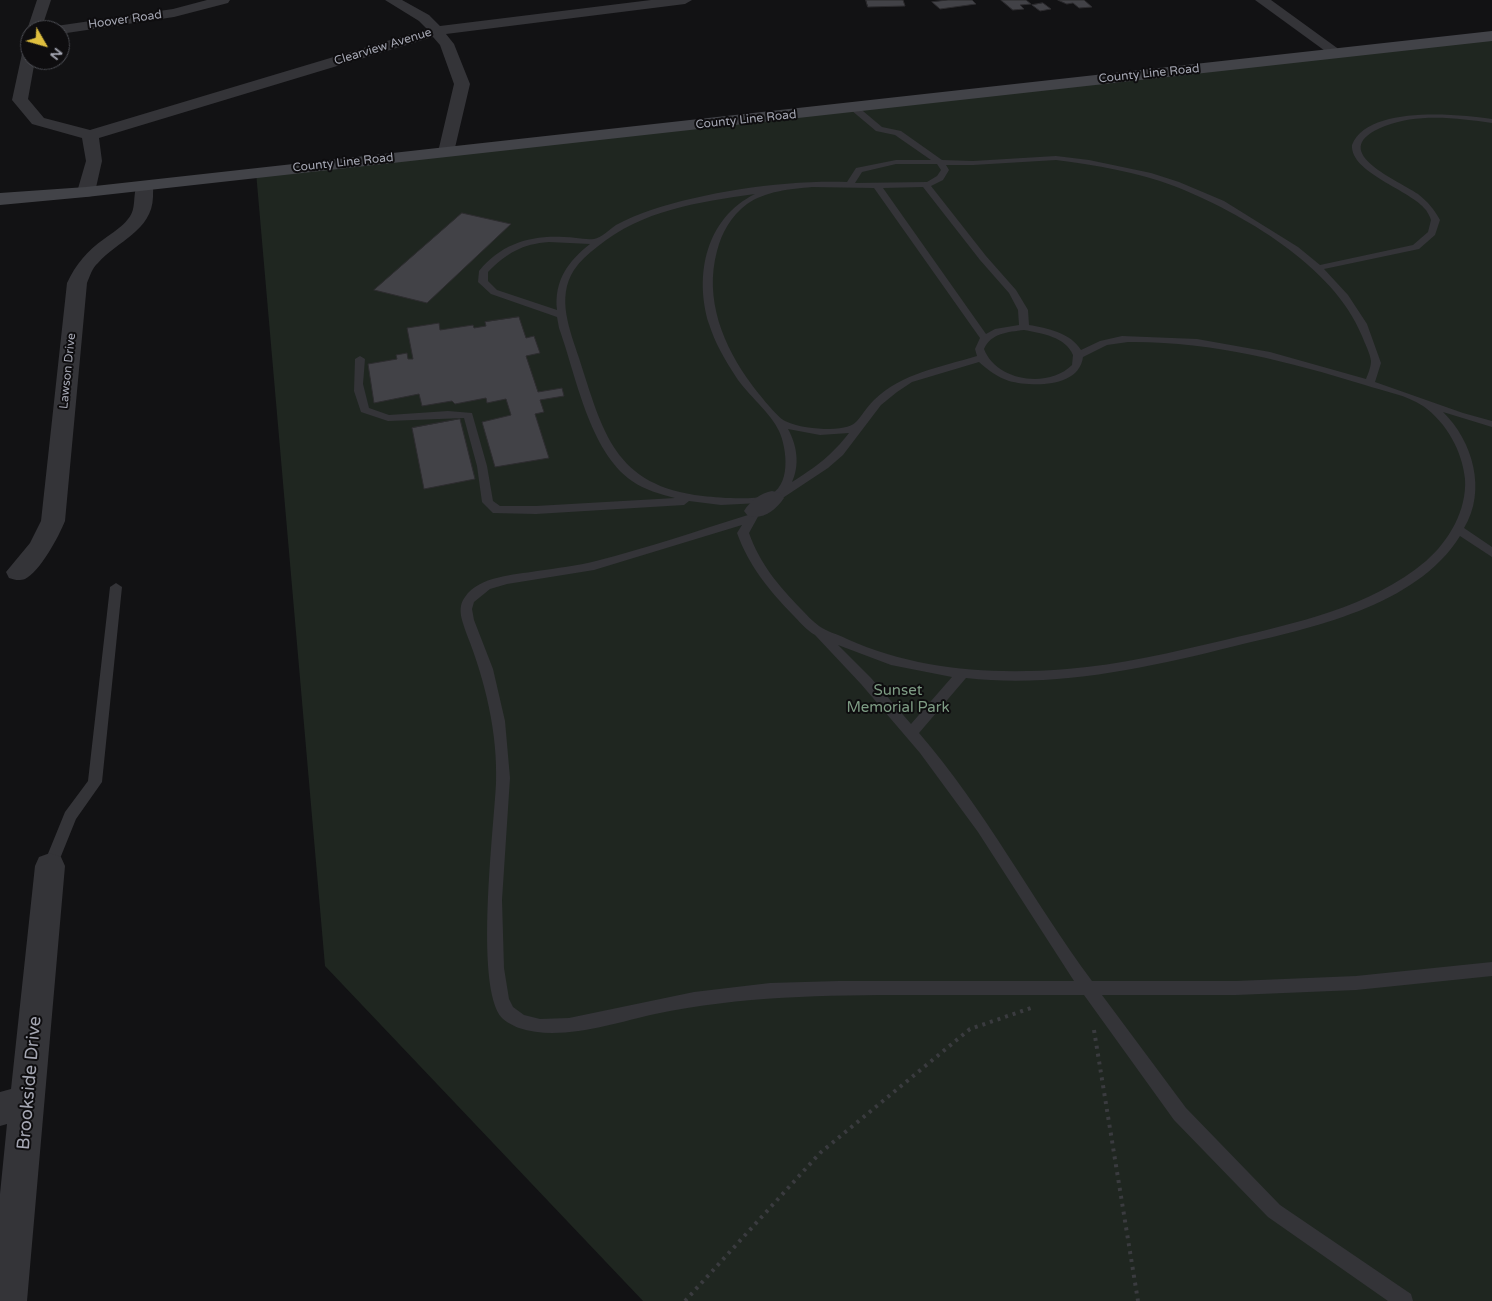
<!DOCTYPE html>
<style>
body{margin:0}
#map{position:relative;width:1492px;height:1301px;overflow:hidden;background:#121214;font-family:"Varela Round",sans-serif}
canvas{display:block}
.north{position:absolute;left:20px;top:20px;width:50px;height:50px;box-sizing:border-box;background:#0e0d0f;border:1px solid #4a4b51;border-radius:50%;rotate:128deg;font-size:14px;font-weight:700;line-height:20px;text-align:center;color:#a5a7b3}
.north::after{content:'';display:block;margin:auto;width:18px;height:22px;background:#dfbf3f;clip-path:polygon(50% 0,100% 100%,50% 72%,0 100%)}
</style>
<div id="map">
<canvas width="1492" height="1301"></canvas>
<div class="north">N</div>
</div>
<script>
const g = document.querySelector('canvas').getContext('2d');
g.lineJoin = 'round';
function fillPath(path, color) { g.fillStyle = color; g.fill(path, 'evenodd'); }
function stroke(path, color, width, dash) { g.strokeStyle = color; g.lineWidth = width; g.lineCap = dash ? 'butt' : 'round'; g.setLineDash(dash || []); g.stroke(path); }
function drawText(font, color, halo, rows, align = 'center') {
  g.font = font + ' "Varela Round",sans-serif'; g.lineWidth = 4; g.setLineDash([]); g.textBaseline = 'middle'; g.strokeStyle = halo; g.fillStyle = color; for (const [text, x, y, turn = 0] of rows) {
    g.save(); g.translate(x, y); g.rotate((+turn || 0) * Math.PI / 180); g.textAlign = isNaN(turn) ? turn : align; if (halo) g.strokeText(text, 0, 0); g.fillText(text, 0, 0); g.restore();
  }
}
fillPath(new Path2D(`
 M1492,36v1265h-849l-318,-335 -69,-794z`), '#1f2620');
const building = new Path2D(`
 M866,0h37l2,6 -37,1z
 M948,0h24l4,4 -36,5 -8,-7z
 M1001,0h25l5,4 -11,1 4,4 -11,1z
 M1058,0h26l8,7 -13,1 -6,-5 -6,1z
 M1043,3l8,6 -11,2 -8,-6z
 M462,213l49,11 -84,79 -53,-13z
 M519,317l7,21 8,-2 6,17 -14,3 12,36 24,-4 2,8 -24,4 4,12 -9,2 14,44 -54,9 -13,-45 29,-7 -5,-16 -19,4 -1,-5 -31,6 -3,-3 -30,5 -3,-12 -45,9 -6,-39 29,-5 -1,-4 11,-2 1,6h5l-6,-31 32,-5 1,7 33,-5 1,3 12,-2 -1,-4z
 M460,419l15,60 -51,10 -12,-61z`);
fillPath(building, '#424247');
stroke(building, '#2d2c2f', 1);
stroke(new Path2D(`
 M1094,1030l44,271
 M685,1301l135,-148 150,-124 61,-21`), '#3a3b3f', 4, [3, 5]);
fillPath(new Path2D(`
 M851,106h6l25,21 19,4 41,29 31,1 83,-5 33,4 62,13 28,9 45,19 74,46 22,18 93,-20 15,-13 3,-12c-1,-3 -3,-7 -5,-10 -15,-20 -76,-37 -74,-65 15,-40 107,-31 140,-26v4c-34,-5 -74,-10 -107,3 -61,24 9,52 33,68 10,8 16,15 22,26l-5,15 -16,14 -95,20 24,26 19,29 14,39 -6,19 88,31 29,8v6l-49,-15c30,29 44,79 21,116l28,19v10l-32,-21c-44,71 -150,92 -225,110 -88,22 -178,42 -269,32l-47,55c66,76 113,167 173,248h144l120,-5 136,-14v14l-136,14 -120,5h-134l84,113 94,97 131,89 2,7h-25l-120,-84 -94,-97 -90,-125c-58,0 -115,0 -172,0 -88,0 -170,1 -257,19 -41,9 -95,28 -136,14 -5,-2 -13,-6 -17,-10 -28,-31 -8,-190 -6,-235 2,-49 -11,-103 -29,-148 -4,-13 -11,-26 -2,-38 14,-21 49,-22 72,-26 20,-3 40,-5 59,-10 51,-13 101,-30 152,-46l4,-7 8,-5 -39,2 -32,-4 -5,4 -148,9 -43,-1 -11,-11 -5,-36 -13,-48 -76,3 -27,-9 -7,-21 1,-32 5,-3 5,3 -2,25 6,24 20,7 59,-4 24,2 15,53 6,35 7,5h36l139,-8c-15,-4 -30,-8 -43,-17 -43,-30 -56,-106 -73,-153l-2,-11 -66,-23 -13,-12 1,-11c22,-27 51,-36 85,-34 9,0 20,3 30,2 7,-1 16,-10 22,-14 11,-6 23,-11 35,-15 58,-19 135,-30 196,-28l9,-14 40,-8h35l-36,-25 -19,-4 -25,-21zM1056,160c40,5 81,12 118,26 68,27 160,80 188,150 3,8 8,17 9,25 0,6 -3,13 -5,18l-96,-27 -73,-13 -75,-3 -22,5 -19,9c-10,-17 -34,-22 -52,-25l-1,-15 -12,-20 -30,-34 -55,-70 12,-6 6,-10 -3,-5h27zM896,164h41l4,6 -4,6 -10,6 -72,1 7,-11zM812,187l62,1 106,150 -5,11 2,7c-36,11 -75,17 -103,44 -19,19 -12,28 -45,29 -13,0 -32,-2 -44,-8 -8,-4 -27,-28 -33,-36 -29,-39 -48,-86 -35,-134 5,-19 14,-35 30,-47 19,-13 43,-15 65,-17zM923,187l57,73 29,33 9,17 1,15 -24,4 -9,5 -103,-146zM755,194c-49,24 -61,81 -46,130 6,19 16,36 27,53 12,18 35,36 43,54 8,17 13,57 -12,65 -17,4 -46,2 -64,0 -89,-10 -100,-64 -124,-138 -9,-28 -23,-60 -5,-88 6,-9 14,-16 23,-23 45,-37 101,-45 158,-53zM549,242l41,2c-22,17 -36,37 -33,66l-60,-20 -9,-9v-9c19,-19 34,-28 61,-30zM1024,330c17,3 42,7 49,25l-1,10c-24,24 -76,16 -88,-16 7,-16 24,-17 40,-19zM1128,342c82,-1 159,19 237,43 18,6 42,10 58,21 24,17 39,45 42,73 2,31 -16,62 -39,82 -56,47 -131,62 -201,79 -52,12 -105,25 -158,29 -75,6 -151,1 -220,-30 -9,-5 -20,-7 -28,-13 -7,-5 -12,-11 -18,-17 -23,-24 -41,-45 -52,-76l11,-20 68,-45 15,-13 38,-50 16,-13 15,-10 67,-20c9,8 18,15 30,19 23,6 70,7 74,-24l24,-12zM788,429l32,6 29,-2c-17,22 -33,34 -57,49 8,-17 5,-37 -4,-53zM742,525l-5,8c12,33 31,56 55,81 7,7 14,16 23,21l46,49 59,69 58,79 96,149h-235l-69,2 -76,9 -125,26 -29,1 -16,-4 -11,-8 -4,-8 -5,-31 -2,-68 8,-122 -5,-57 -12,-52 -19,-49 -2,-11 2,-7 16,-13 17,-5 87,-14zM838,645l53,20 61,12 -41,47 -40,-46z
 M116,583l6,4 -20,195 -26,37 -19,47 -2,4 -5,2 -5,-2 -2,-4 22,-54 23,-31 22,-194z`), '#343438');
fillPath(new Path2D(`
 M37,0h14l-10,30h-11v3l-3,-3z
 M207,0h23l-2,3 -54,14 -114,17v-4h-11l2,-3 5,-1 117,-17z
 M385,0h17l27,15 11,11 211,-26h41l-7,4 -239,30 8,10 16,40 -16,68 -2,4h-12l-2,-4 16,-68 -14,-39 -7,-8 -334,101 3,23 -7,31 -3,4 -6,1 -6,-1 -3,-4 9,-31 -4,-23 -50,-14 -20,-24 11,-51 2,-3 5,-1v15h5l-7,39 16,19 46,12 337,-101 -8,-8z
 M1255,0h16l73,53 -2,3h-10z
 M145,181l6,1c3,5 2,9 2,15 -1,34 -36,44 -55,66 -6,5 -8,13 -11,20l-22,238c-6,15 -25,51 -40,58 -6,2 -10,1 -16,-1l-3,-6 24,-29 11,-22 26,-238c9,-19 20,-32 37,-44 8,-6 18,-12 24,-20 10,-11 3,-26 11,-37z
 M772,491l8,2 4,5c-9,13 -21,22 -36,18l-4,-5c6,-10 17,-18 28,-20z
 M50,853l11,4 4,9 -38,435h-27v-107l7,-70 -7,2v-34l11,-3 24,-223 4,-9z`), '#343438');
fillPath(new Path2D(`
 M1492,31v10l-1406,156 -86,8v-12l86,-6z`), '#424348');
drawText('12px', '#a5a7b3', '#0e0d0f', [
 ["Hoover Road",125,20,-8],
 ["Clearview Avenue",383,47,-17],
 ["County Line Road",1149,74,-6],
 ["County Line Road",746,120,-6],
 ["County Line Road",343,163,-6],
 ["Lawson Drive",68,371,-84]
]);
drawText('15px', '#7e9c84', '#0e0d0f', [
 ["Sunset",898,691],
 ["Memorial Park",898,708]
]);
drawText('18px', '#a5a7b3', '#0e0d0f', [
 ["Brookside Drive",30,1083,-85]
]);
</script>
